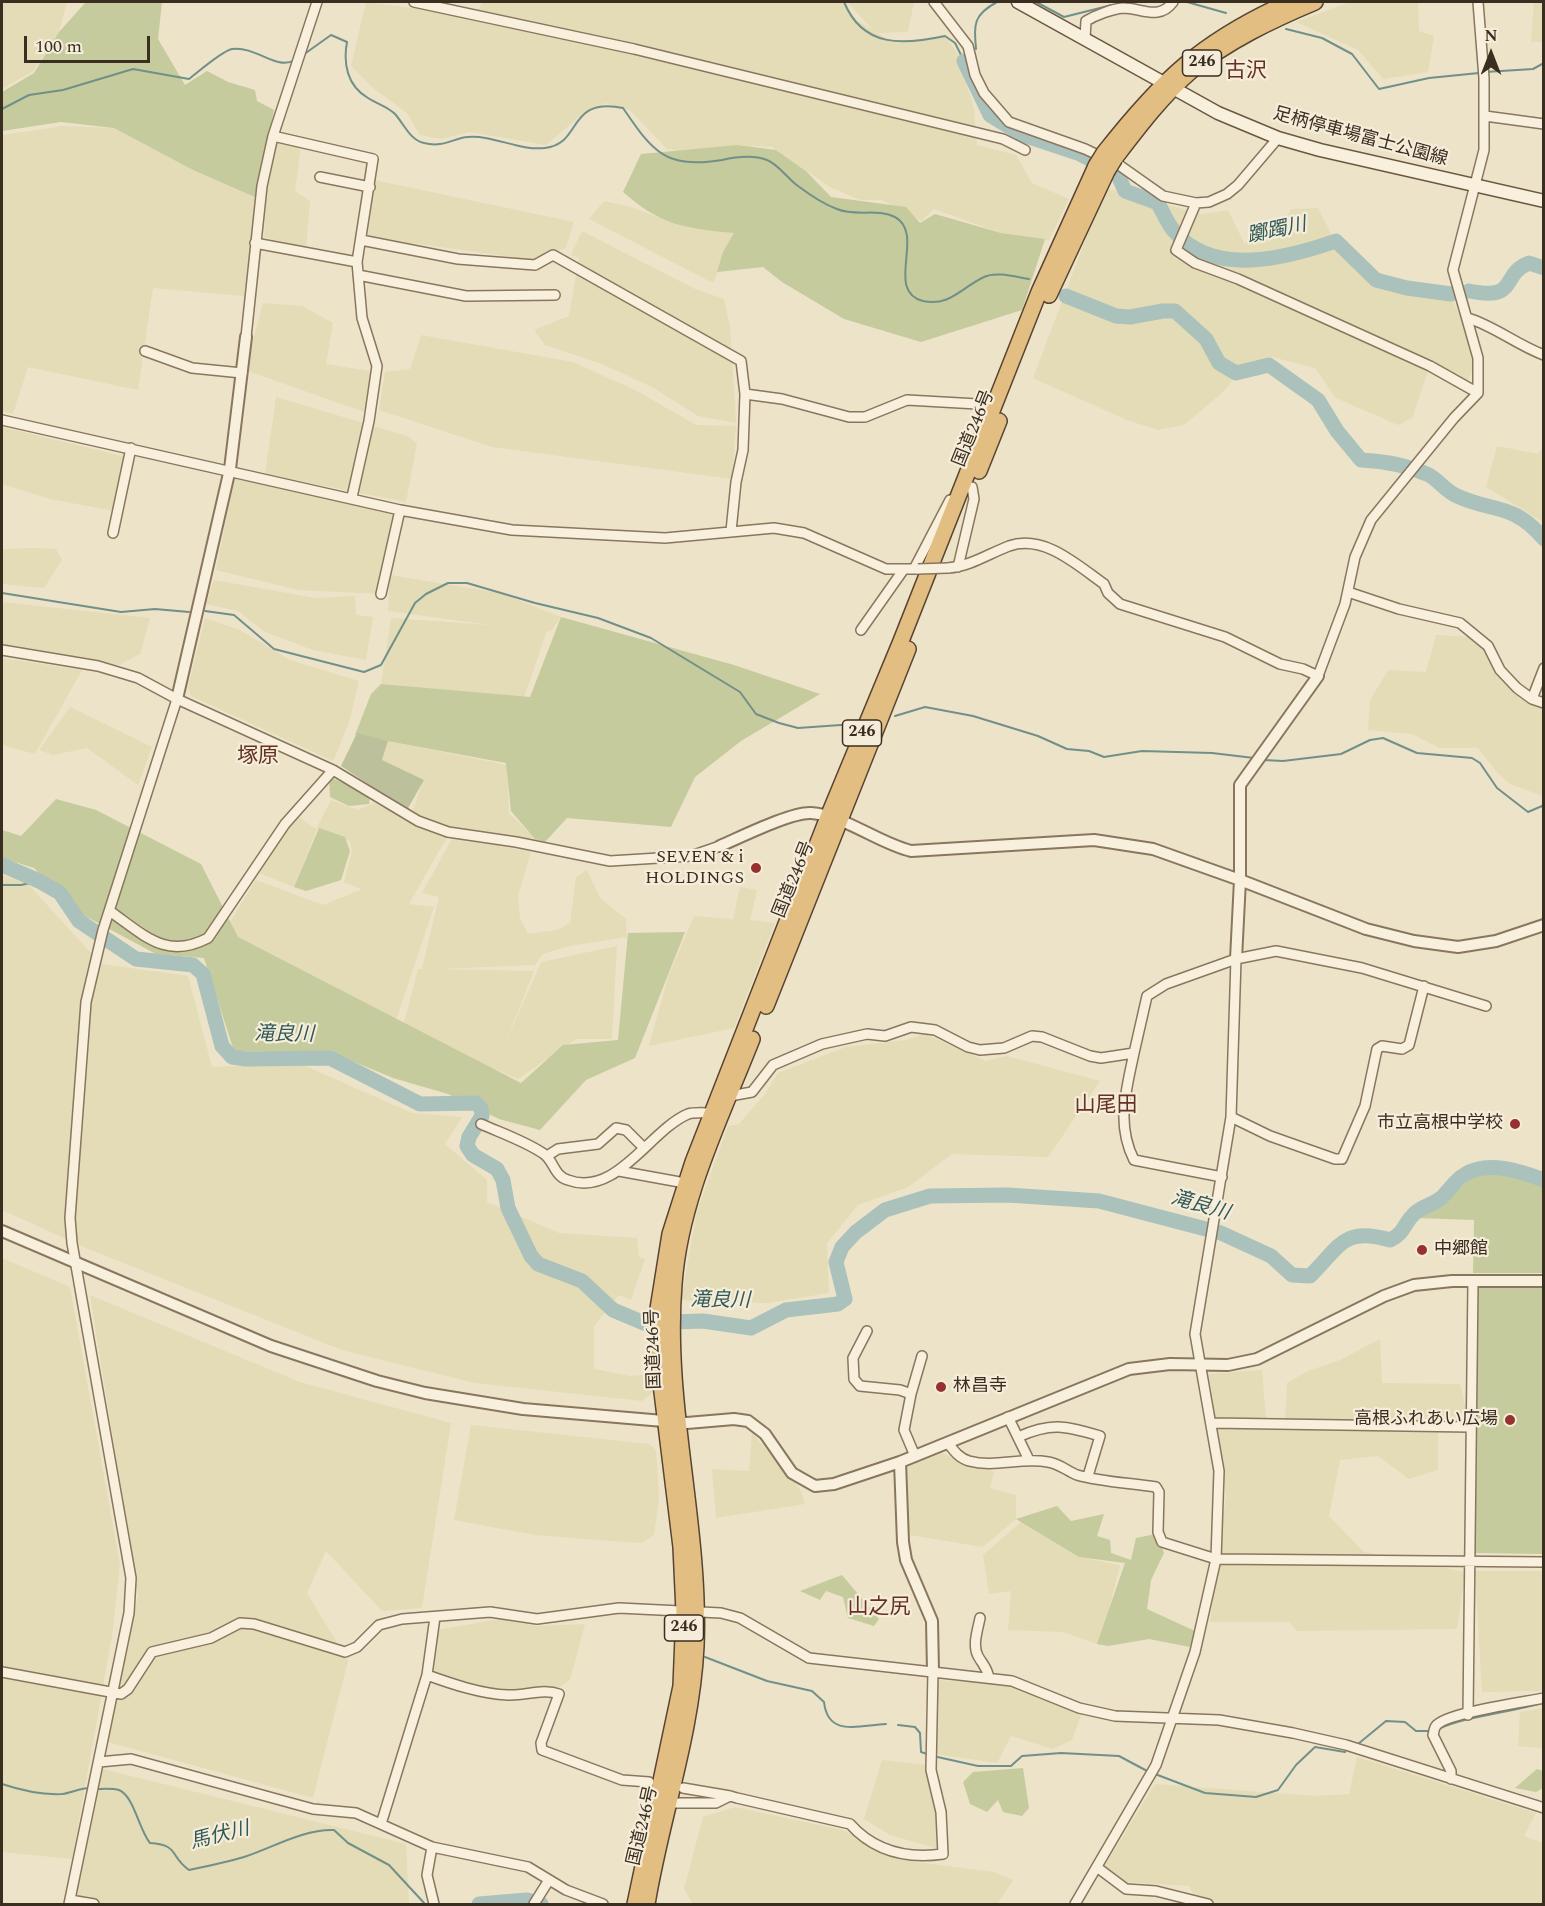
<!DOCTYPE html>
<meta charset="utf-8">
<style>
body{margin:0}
#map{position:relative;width:1545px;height:1906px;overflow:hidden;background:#ede3c9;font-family:Spectral,serif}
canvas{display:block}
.frame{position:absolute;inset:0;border:3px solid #3a2e21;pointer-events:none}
.north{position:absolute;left:1461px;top:24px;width:60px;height:60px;-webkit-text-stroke:4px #f5edd9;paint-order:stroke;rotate:0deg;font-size:16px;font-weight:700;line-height:24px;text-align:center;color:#3a2e21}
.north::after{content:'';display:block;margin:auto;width:21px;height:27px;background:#3a2e21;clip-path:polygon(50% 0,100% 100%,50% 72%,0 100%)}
.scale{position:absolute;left:24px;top:36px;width:126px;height:27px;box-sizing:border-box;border:3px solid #3a2e21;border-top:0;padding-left:8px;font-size:18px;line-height:21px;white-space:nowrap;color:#3a2e21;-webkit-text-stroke:4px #f5edd9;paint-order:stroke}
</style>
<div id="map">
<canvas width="1545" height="1906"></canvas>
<div class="frame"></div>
<div class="north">N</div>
<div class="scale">100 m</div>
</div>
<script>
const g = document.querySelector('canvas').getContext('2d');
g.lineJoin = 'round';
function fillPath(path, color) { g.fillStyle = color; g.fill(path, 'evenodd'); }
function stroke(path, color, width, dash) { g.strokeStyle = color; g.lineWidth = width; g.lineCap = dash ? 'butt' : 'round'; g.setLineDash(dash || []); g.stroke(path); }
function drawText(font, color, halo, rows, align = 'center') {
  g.font = font + ' Spectral,"Noto Sans JP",serif'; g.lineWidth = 4.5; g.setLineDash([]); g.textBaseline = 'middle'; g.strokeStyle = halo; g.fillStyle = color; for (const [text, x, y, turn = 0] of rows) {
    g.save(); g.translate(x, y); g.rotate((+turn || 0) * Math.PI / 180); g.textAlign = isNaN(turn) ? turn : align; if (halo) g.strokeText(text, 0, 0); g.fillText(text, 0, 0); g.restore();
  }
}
fillPath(new Path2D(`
 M2,2h65l-9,33 -25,36 -31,18z
 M366,2l110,14 6,-14h363l11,18 17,10 -26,-28h67l-6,30 -30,1 13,9 54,-6 13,18 16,55 3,36 39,10 16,28 37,16 -20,41 -48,-7 -67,-24 -13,12 -39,-21h-22l-30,-13 -58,-40 -34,-2 -28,9 -43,-5 -37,-39 -25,-7 -25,13 -34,29 -77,-13 -28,7 -21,-4 -13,-22 -34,-25 -22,-22z
 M1350,2h68l1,29 15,5 -6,36 -45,7 -25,-29 -62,-28z
 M1534,2h9v40h-12z
 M63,126l51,2 79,42 64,28 -13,98 -91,-8 -15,102 -110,-23 -15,47 -11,-3v-276z
 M277,139l24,7 -6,45 15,10 -4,47 -42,-11 3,-46z
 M374,180l200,42 -8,26 -33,12 -165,-23z
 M1105,188l97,26 26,-4 16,33 38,-15 9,-19 27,-1 19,37 37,35 78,18 26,60 -13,28 -35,-20 -18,52 -14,7 -62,-27 -21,-30 -43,-11 -29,9 -19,25 -40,34 -26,5 -31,-10 -94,-42z
 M604,201l26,6 59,21 46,5 -22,50 -124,-64z
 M582,231l113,58 29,10 6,28 6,96 -38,-7 -46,-29 -50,-23 -57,-19 -11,-15 35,-14 10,-58 -8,-3z
 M263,303l39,3 31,17 -7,41 49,8 -11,40 -119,-42z
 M421,335l152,27 64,29 59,34 40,1 -4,53 -240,-32 -113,-37 6,-38 25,-3z
 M276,397l131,39 10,7 -11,59 -141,-28z
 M2,427l124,30 -12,54 -64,-12 -48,-15z
 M1497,446l41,8 5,-7v75l-57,-35z
 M235,476l165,34 -19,84 -83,-4 -82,-20z
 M33,548l23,1 6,11 -18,28 -42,-4v-35z
 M390,575l110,18 61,24 -11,15 -3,-1 -24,69 -142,-16 10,-66 100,7 -103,-14z
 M214,580l102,18 39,-2 1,19 17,2 -7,43 -53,-10 -48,-18 -27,-21 -32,-7z
 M2,602l148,16 -10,36 -21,11 -117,-21z
 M205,618l35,12 50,30 69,21 -10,42 -16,38 -142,-65 -3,-9z
 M1436,635l38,2 40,52 29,14v93l-33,-12 -13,-12 -19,-24h-38l-28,-14 -44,-4 2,-30 18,-30 38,2z
 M2,658l80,12 -47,84 -33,-9z
 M70,707l82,40 -14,38 -51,-37 -34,7 -14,-5z
 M388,741l119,24 2,48 26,26 -86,-11 -37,-15 11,-33 -41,-20z
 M331,800l27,10 16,-7 73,34 -38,67 25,3 -40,119 -172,-91 34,-55 67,25 39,-16 -18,-7 8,-31 -2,-10 -33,-12 -23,58 -35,-14 18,-41 17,-18 22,15z
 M453,837l78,15 -13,44 2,22 8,16 29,-4 13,-7 6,-46 11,-7 13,28 26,21 1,18 -58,9 -26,8 -8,11 -96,4 95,2 -29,73 36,-82 76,-16 -5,93h-36l-58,40 -116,-49 16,-61h4l17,-72 -17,-4z
 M2,875l26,9 73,80 87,12 24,91 89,-3 111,49 50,4 -17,27 42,36v22l72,31 78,5 2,19 6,2 -14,41 -12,-5 -25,31v43l36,7 20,-2 4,17 -12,10 -167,-18 -133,-33 -256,-102 -84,-38z
 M740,887l17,3 -7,30 25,3 -41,105 -85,18 19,-69 26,-61 39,3z
 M925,1034l61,27 21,-5 93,25 -52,76 -96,-3 -44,33 -50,18 -31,38 2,50 -62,10 -86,-3 16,-89 31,-85 11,-2 26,-30 13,-21 68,-26 60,-7z
 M2,1258l68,29 50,278 -8,71 -40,223 -70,-7z
 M90,1295l210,87 151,41 -29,185 -40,3 -56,-60 -19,42 41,68 -35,137 -205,-56 30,-147z
 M1380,1339l2,44 78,1 10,43 -32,5v38l-29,9 -31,-23 -38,4 -11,56 35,36 101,20 -8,57 -160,2 -8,-9h-79l16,-128 -17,-120 53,-4 4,48 19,1 2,-36 21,-12 32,-11z
 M471,1425l178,19 7,6 3,49 -5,36 -12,8 -44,-3 -63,-5 -81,-15z
 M752,1433l48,56 5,15 -89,14 -4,-49 37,2z
 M941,1453l53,19 -4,16 26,7v24l-33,28 -74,-12 -2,-68z
 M1022,1521l57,36 41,8 -20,80 -37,-13 -55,-2 3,-39 -22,3 -6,-39z
 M1475,1571h68v120l-61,1z
 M500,1619l36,7 49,-2 -15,56 -11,7 -53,6 -72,-20 3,-43z
 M932,1680l79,4 72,26 -11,30 -19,9 -42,-13 -14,27 -63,-9z
 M1543,1708v40l-25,-2 2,-34z
 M1357,1757l179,56 -12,23 19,7v61h-345l-9,-18 -65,-4 -20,-15 51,-83 160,12 34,-2z
 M882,1760l44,5 10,51 3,33 -49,-14 -26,-16z
 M103,1769l303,75 3,60h-334z
 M735,1807l107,23 73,32 79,10 19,8 -16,24h-304l-9,-15 19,-72z`), '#e3dcb7');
fillPath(new Path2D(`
 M86,2h76l-4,37 27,46 22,-14 21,11 27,8 2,11 17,9 -17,88 -64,-28 -79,-42 -53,-6 -59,9v-39l32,-19 25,-41z
 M738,145l38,5 30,21 25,26 75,10 14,16 15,-9 66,19 44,6 -23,71 -101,32 -77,-23 -62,-37 -19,-15 -46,5 6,-20 11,-19c-48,-4 -74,-8 -111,-41l18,-38z
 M561,617l173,48 86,29 -79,47 -46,36 -24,50 -104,-9 -22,24 -10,-3 -24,-28 -5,-48 -151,-28 16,-41 10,-10 149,13z
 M329,777l41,17 -1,10 -20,2 -19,-9z
 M56,799l40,11 105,54 37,73 283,146 42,-38 55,-5 10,-107 57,-1 -50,126 -49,22 -46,50 -41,-11 -51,-25 -55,-16 -60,-25 -99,-2 -30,-93 -48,-4 -84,-45 -38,-41 -32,-10v-28l19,6z
 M319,828l26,9 5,14 -9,29 -35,11 -12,-4z
 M1485,1172l40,7 18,6v88h-70l1,-53 -58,-2 29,-17 30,-26z
 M1478,1288h65v266l-68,-1z
 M1057,1506l14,15 33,-7 -7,22 13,4 1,13 20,7 5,-22 20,-4 8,19 -13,27 -4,29 48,22 -5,16 -41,-8 -41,7 -11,-2 28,-81 -46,-6 -63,-38z
 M842,1575l37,44 -5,7 -26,-8 -5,-21 -17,-6 -6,9 -20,-9z
 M1023,1768l6,40 -7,8 -19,-4 -5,-12 -11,12 -17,-8 -7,-22 10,-10z
 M1537,1769l6,2v17l-7,4 -21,-4z`), '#c5cb9d');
fillPath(new Path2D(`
 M357,733l31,8 -6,19 42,20 -17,30 -66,-44z`), '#bcc19c');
stroke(new Path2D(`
 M844,2c19,46 59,43 101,34l10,7 9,18
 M1036,2l28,15 48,-12
 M1130,2h5
 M1187,2l39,11
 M1286,29l36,9 30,16 27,35 50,-11 50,-5
 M976,49c-2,-25 -3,-34 21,-47
 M303,55l28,-20 16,7c-4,21 0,44 21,56 9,6 19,8 27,16 9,10 15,26 29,29 20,5 29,-5 44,-6 26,-2 51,14 77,11 38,-4 21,-51 78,-40 30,44 42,61 99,52 13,-3 32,-5 45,0 11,4 21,19 31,26 12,9 25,18 39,23 18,8 41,-1 58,8 31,17 -11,74 28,84 27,6 39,-14 61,-24 12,-6 32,0 45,2
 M1485,72l48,-3 11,-6
 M2,109l27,-14 34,-5 70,-21 56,10c9,-7 33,-28 43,-30 25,-3 44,22 63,11
 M2,593l119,19 34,-3 34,3
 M205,611l29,4 40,34 90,23 17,-7 34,-62 11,-9 22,-11h19l68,20 63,15 53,20 89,54 16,22 23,9 19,5 57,-4
 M895,716l30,-9 48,9 65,20 29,13 22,2 15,6 38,-6 70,2 42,5
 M1263,760l20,1 58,-7 29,-14 13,-2 34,15 55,5 8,5 17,25 31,24 14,-6 2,2
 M2,885h19l18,-4
 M705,1657l62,24 45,10 12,11c4,36 36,23 62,22
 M898,1725l17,2 5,6 1,19 6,2
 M1438,1729c33,-14 70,-16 104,-26
 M1358,1744l28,-23 19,1 11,9h16
 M933,1756l45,10h33l11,-10 39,-3 58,3 30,16
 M1155,1774l50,19 51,4 22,-7 18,-25 19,-18 30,5
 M2,1784c18,6 40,11 60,10 9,-1 18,-6 28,-6
 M95,1789c7,0 18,-1 24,1 15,6 20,40 31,53 30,2 19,13 39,27 19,-4 38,-8 55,-13 28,-9 59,-28 90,-27l14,13 41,22 36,39`), '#709089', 2);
stroke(new Path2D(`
 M964,61l26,54 33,20 57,19 37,19 8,18 33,12c5,9 9,20 16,28 39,47 113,27 162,10l40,39 31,8 44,6
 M1469,291c51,10 30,-16 60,-28l15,5
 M1066,296l50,20 14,1 33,-6h12l31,28 13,24 17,10 33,-8 49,35 19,31 24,29c22,1 48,6 68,15 9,5 16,15 26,20 36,18 57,6 89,44
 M2,865l37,16 21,12 19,28 57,38 57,6 10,9 19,72 10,11 14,2 84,-1 90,46 56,-1 5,5 1,8 -13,21 -2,9 6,9 24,14 6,11 5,28 23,48 7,8 44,17 31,29 31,13 59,-2 48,7 35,-18 52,-6 7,-5 -9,-37 6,-15 14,-15 29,-22 45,-14 78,-1 91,6 122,32 50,23 21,19 18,1c30,-29 33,-50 80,-36 16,-8 13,-16 24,-26 8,-8 19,-9 27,-16 8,-7 14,-18 23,-23 23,-15 56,-4 80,5
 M479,1904l48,-4 14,4`), '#aac2bb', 15);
const minor = new Path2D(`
 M414,2l220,47 369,90 22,11
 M934,2l34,44 7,29 9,18 25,29 76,27 34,16 44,31 33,7 13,-1 18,-8 11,-9 40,-47
 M1085,39l1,-18c10,-6 26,-12 37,-13 19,0 36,13 50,-6
 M1485,116l59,8
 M273,136l100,23 -16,103 5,56 15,48 -8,55 -17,76
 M320,177l50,10
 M1196,203l-20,47 19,13 43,16 192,87 48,27
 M361,240l97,19 77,6 18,-10 188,106 4,33 -2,56 -7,32 -5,49
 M255,243l102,19
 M358,275l108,21 89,-1
 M1468,318c28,9 49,27 76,37
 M246,337l16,-151 11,-50 44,-134
 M145,351l47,17 50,5
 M745,394l37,5 67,18h16l42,-17 88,5
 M2,420l398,90 112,20 153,8 109,-10 30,5 82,36h32
 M113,533l18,-85
 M958,567l16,-68 -2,-12
 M948,568c23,-2 40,-14 61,-22 35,-12 68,19 95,38l4,9 12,11 105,33 55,27 23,5 15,7 27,-72 10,-47 16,-37 83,-102 24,-25v-35l-25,-88 31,-120v-72l-6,-76
 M914,569l36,-69
 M1348,592l51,17 61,14 28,23 12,24 17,18 15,11 12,4
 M381,594l19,-84
 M861,630l43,-61
 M2,650l96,16 40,12 39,21 156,71 85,51 30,11 68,10 94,19 81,-5 29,-10
 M1532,699l12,-31
 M111,912c33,23 55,48 97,26l77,-114 48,-54
 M1134,1053c-8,38 -18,71 0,107l88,17
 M730,1096l22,-4 21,-27 49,-21 45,-10 18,2 26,-9 24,3 33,17 12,3 24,-2 28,-12 10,1 48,19 11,2 33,-5 13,-57 19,-12 70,-25 40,-8 86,17 124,38
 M1231,1117l39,19 65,23h7l23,-53 12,-57 5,-3 20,3 7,-4 15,-59
 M481,1124c20,9 44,17 63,30 10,7 10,22 24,26 48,18 82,-50 120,-66 6,-2 17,-1 23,-1
 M547,1156l11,-7 40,-5 18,-16 10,2 17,17
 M619,1171l66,12
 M867,1331l-14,27 1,21 6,7 40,4 11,4 -7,36 11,26
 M911,1394l11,-38
 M1008,1417l21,43
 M1212,1423l258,4
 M1018,1437c34,-15 47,-11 82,-1l-12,40
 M948,1443c6,8 11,15 21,18 26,7 52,-4 79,1 12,2 19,9 29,13 24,7 54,8 79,12l3,5 -1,40 4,10 54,17 328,3
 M980,1618c-2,11 -8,27 -2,38 5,9 9,11 11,22
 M2,1672l119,22 7,-5 24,-37 59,-14 29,-15 14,1 91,28 12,-5 22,-22 23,-6 88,-7 47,7 82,-11 102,5 19,5 69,40 203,23 67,27 36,8 104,4 74,13 53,12 198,63
 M427,1675c25,9 54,19 81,20 17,1 35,-7 51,-1l-18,49 1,7 80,30 27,2
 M1468,1715l5,-434
 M99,1762l32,-3 182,50 43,4 76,34 96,20 38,23 37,14
 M1451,1779v-8l-18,-36c1,-3 1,-7 3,-9 8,-13 90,-24 108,-28
 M683,1788l47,8
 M670,1803h46l14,-7 7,2 113,26c25,28 57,35 93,30l-2,-42 -10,-42 2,-99
 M381,1824l46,-149 8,-58
 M432,1847l-5,28 7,29
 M1098,1868l28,21 30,2 52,13
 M70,1900l24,4
 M69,1904l60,-291 2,-35 -59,-335 -2,-25 16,-216 17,-72 74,-231
 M534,1904l15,-24
 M1075,1904l81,-139 39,-113 21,-93 3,-88 -24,-137 36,-217 5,-158`);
const tertiary = new Path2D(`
 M177,699l53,-230 16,-132
 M720,846c21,-9 71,-34 91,-33 33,2 67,30 100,38l183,-11 59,9 87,31 126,49 48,12 44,6 38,-6 48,-16
 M1236,959l4,-79v-95l78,-109
 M2,1231l269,115 106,35 48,12 98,16 164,14 47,-4 14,2 17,13 27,39 23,13 19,-2 66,-22 229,-93 41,-5 58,1 29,-6 127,-63 30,-11 38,-4h92
 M900,1462l3,80 3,18 26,61 1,50`);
const secondary = new Path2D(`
 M1018,2l200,111 60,25 42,12 224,51`);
const trunk = new Path2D(`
 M1104,153c58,-74 98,-112 185,-151
 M1115,158c23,-30 47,-62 76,-87 37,-30 81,-51 124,-69
 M1049,295l58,-124
 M979,471l20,-50
 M766,1006l142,-357
 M635,1904l46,-218 3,-74 -3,-65 -20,-163 -3,-75 12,-75 23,-72 135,-345 73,-176 138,-349 57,-126
 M647,1904c14,-86 45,-170 49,-258 5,-121 -32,-241 -22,-362 6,-85 47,-166 78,-245`);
stroke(minor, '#89765e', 12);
stroke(tertiary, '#89765e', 14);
stroke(secondary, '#6b5741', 15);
stroke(trunk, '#584432', 18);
stroke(minor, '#f8f0dc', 9);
stroke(tertiary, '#f8f0dc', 10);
stroke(secondary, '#f8f0dc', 12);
stroke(trunk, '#e3be82', 15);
const minorBridge = new Path2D(`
 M918,569l30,-1`);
const trunkBridge = new Path2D(`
 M1096,166l8,-13
 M1107,171l8,-13`);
stroke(minorBridge, '#89765e', 12, []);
stroke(trunkBridge, '#584432', 18, []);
stroke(minorBridge, '#f8f0dc', 9);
stroke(trunkBridge, '#e3be82', 15);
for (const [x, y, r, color] of [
 [756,868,6,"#963130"],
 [1515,1124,6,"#963130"],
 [1422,1250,6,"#963130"],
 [941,1387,6,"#963130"],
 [1510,1420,6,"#963130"]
]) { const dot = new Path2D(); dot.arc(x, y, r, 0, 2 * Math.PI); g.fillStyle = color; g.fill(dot); stroke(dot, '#f5edd9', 2); }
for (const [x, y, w] of [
 [1202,63,39],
 [862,733,39],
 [684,1628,39]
]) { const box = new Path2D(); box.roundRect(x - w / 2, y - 13, w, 26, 4.5); g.fillStyle = '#f5edd9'; g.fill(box); stroke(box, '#3a2e21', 1.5); }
drawText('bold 16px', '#3a2e21', null, [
 ["246",1202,63],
 ["246",862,733],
 ["246",684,1628]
]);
drawText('18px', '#3a2e21', '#f5edd9', [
 ["足柄停車場富士公園線",1360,138,15],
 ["国道246号",975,429,-68],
 ["国道246号",795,880,-68],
 ["国道246号",655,1349,-92],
 ["国道246号",644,1826,-77]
]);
drawText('18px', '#3a2e21', '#f5edd9', [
 ["SEVEN & i",744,858],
 ["HOLDINGS",744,879],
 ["市立高根中学校",1503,1124],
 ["中郷館",1434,1250,"left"],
 ["林昌寺",953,1387,"left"],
 ["高根ふれあい広場",1498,1420]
], 'right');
drawText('italic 20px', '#315957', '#f5edd9', [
 ["躑躅川",1277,232,-12],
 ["滝良川",284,1036,1],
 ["滝良川",1200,1207,16],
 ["滝良川",720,1302,1],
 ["馬伏川",220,1837,-14]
]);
drawText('21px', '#653122', '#f5edd9', [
 ["古沢",1246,73],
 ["塚原",258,758],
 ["山尾田",1106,1107],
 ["山之尻",879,1609]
]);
</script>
